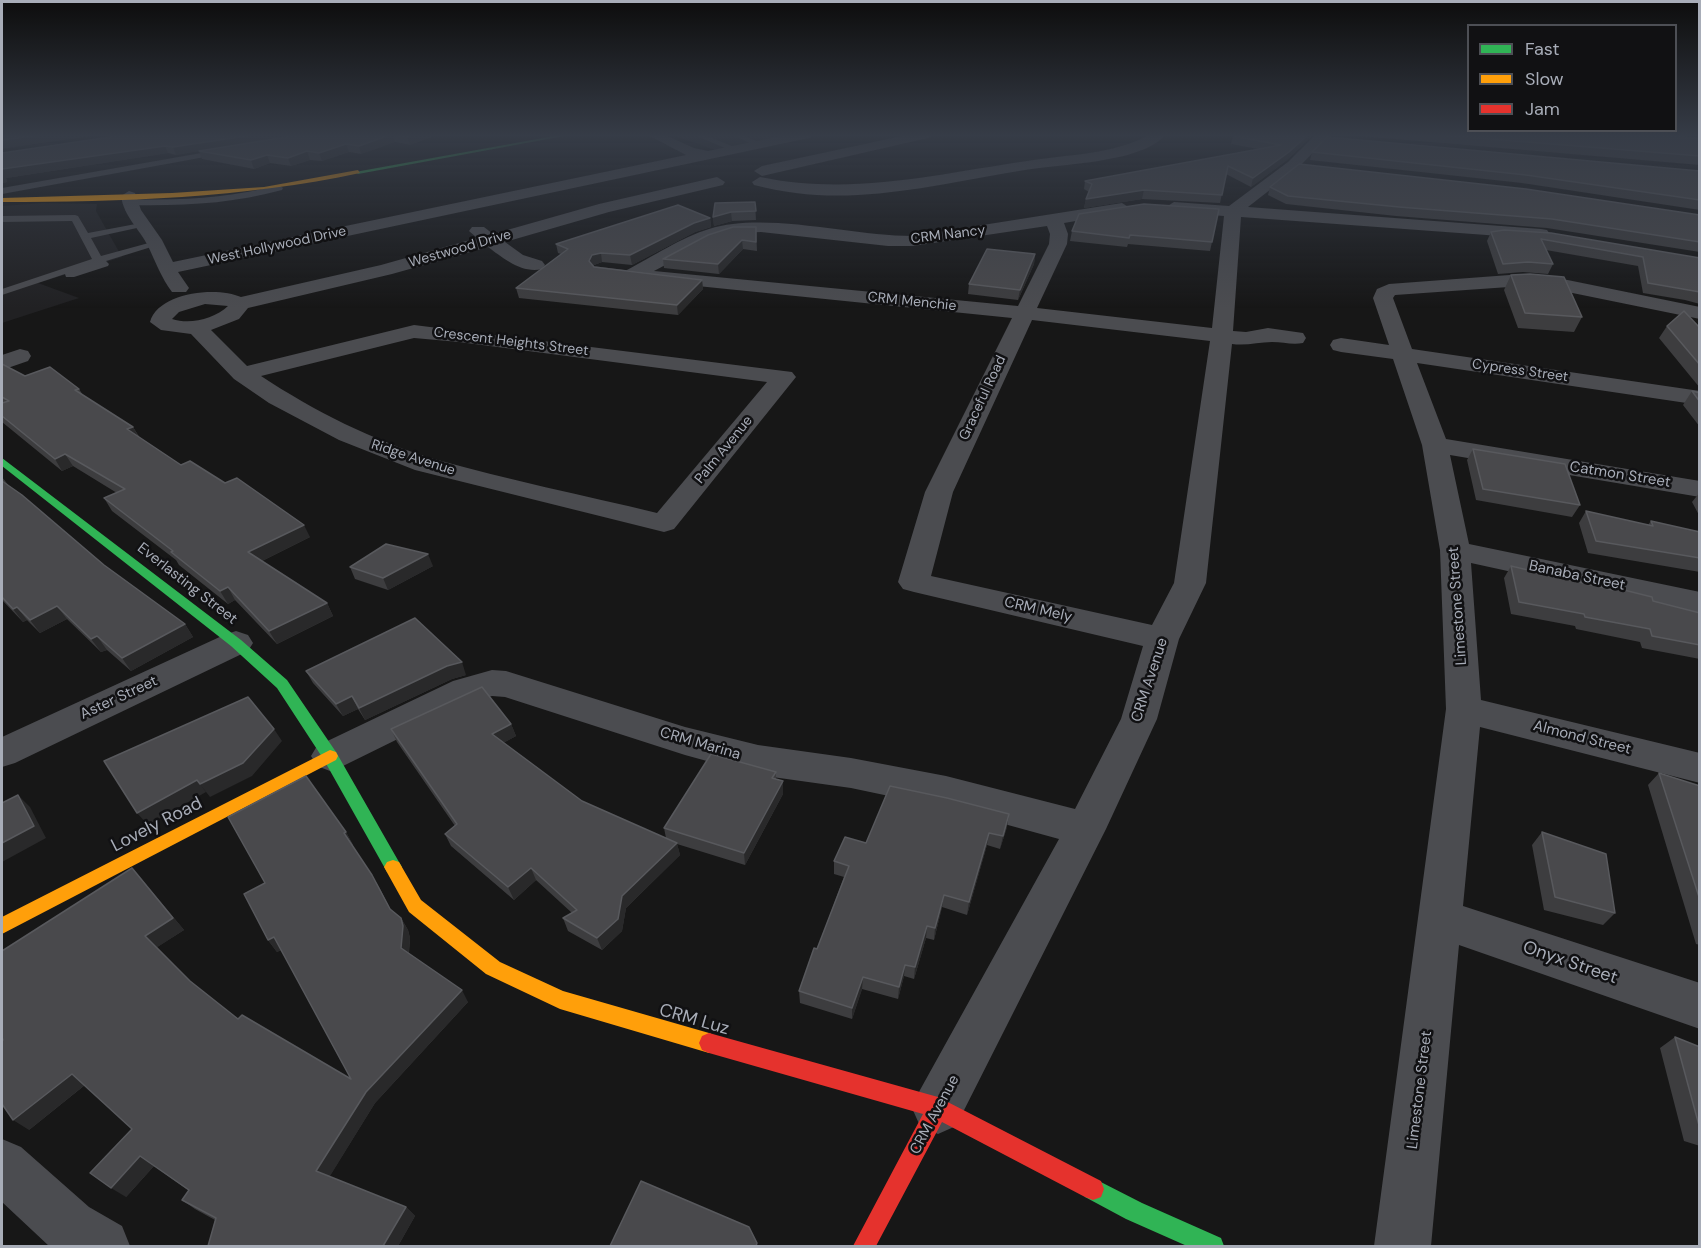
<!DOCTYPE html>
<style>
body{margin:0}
#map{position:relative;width:1701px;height:1248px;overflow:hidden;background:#171717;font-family:"DM Sans",sans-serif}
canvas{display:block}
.frame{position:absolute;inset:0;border:3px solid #a8adb8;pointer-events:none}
.legend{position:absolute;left:1467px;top:24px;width:210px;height:108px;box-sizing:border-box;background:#111113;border:2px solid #4d4f55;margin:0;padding:8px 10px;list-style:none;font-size:18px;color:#a8adb8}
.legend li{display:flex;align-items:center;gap:12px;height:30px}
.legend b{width:30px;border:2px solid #4d4f55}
</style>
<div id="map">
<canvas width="1701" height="1248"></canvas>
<div class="frame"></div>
<ul class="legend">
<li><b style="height:8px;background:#30b455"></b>Fast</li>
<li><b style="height:8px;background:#ff9f0a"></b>Slow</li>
<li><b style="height:8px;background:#e5322d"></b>Jam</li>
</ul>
</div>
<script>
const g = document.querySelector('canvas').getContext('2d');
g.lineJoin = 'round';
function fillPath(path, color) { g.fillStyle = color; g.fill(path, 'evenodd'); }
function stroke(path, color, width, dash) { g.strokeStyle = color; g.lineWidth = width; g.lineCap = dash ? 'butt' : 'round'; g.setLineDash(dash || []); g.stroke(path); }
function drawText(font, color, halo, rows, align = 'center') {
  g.font = font + ' "DM Sans",sans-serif'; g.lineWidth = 5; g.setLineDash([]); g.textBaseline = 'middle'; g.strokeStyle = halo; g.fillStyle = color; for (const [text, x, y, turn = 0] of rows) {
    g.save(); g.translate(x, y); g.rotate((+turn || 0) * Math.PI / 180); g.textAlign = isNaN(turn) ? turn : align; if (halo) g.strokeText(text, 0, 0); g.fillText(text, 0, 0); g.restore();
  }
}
fillPath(new Path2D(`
 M670,134h127l-82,16z
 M43,203l54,1 -1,7 26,46 -84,26 41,15 -77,25v-117z`), '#212123');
fillPath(new Path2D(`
 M692,134h10l37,15 -7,2z
 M731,134h9l23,10 -7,2z
 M224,149h3v4l-225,41v-6z
 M279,185l4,3 -1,2c-51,14 -101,16 -153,15l-5,-3 5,-3c51,2 100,-1 150,-14z
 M75,215l3,1 10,17 53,-10 5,3 -55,12 10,18 55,-15 5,3 -55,17 3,3 -1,2 -34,11h-8l-1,-3 -63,21v-6l90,-30 -20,-38 -70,1v-6z`), '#4b4c50');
fillPath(new Path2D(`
 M646,134h17l31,14 14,3 83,-17h25l-7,4 -631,134 11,16 -3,4h-14c-11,-15 -16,-29 -24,-46 -9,-18 -24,-29 -27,-50l8,-5 6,2 6,17 21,30 11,22 513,-107z
 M911,134h24l-7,4 -166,38 -8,-5 8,-5z
 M1151,134h11l2,2c-23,27 -105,28 -139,34 -56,9 -111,22 -167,25 -35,2 -69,-1 -104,-10l-2,-3 8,-5c93,19 176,-3 267,-16 43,-7 85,-6 124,-27z
 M1316,134h15l-33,34 -50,39 293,22 6,1 3,4 -3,4 -6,1 -300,-22 -8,114 13,1 22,-4 35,5 3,5 -3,5c-11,2 -20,-1 -31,-1 -13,0 -26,4 -40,2l-26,239 -27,56 -22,80 -51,110 -150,297 -18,8 -18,-8 -8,-18 8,-18 139,-251 -113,-31 -95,-20 -93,-13 -73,-20 -180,-58 -13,-1 -15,4 -134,66 -13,5 -13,-5 -6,-10 6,-10 136,-65 39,-11 14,1 179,56 73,18 93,13 95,18 129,33 46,-90 22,-73 -229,-54 -11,-3 -5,-7 27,-90 87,-174 -354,-36 -7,-2 -3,-4 2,-3 -16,7 -7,-2 -3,-4 3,-4c25,-13 55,-33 82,-41 57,-18 142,7 204,7l209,-33 8,5 -2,4 -64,11 4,11 -1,10 -30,64 175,20 12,-112 -50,-4 -8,-5 8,-5 55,4 59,-44zM1047,226l3,8 -1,10 -31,62 -364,-35 64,-34 21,-4 22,-1 127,14h25zM1032,320l178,21 -36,242 -22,42 -221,-49 22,-84z
 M717,177l8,5 -2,3 -114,27 -104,30 18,13 19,6 3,4 -3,4c-20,5 -39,-11 -54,-22l-96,27 -144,34 -9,11 -28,11 36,36 167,-41 378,47 4,5 -4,5 -118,147 -10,3 -249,-62 -76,-30 -70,-37 -35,-24 -43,-45 -30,-4 -11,-8c8,-30 67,-36 91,-25l140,-32 96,-27 -8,-7 3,-4h12l9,7 106,-30zM205,304l23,2c-14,13 -38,19 -56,13l7,-7zM414,338l45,4 308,40 -110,131c-74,-18 -149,-33 -223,-54 -60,-18 -120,-48 -173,-83z
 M1523,274l25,2 152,31v12l-152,-31 -25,-2 -128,9 -2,3 19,51 288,42v14l-283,-42 29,76 254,42v16l-250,-42 19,89 231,48v21l-229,-50 10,137 219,53v30l-220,-56 -17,179 237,77v46l-241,-84 -28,301h-57l72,-537 -6,-159 -18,-105 -29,-86 -52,-7 -8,-2 -3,-5 3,-5 8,-2 48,7 -16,-47 4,-9 12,-5z
 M20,349l8,2 3,5 -3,5 -26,9v-15z
 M236,631l12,4 5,8 -5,8 -233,112 -13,4v-30l222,-102z
 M2,1139l19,8 68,60 33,19 8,20h-81l-47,-44z`), '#4b4c50');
fillPath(new Path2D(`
 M565,134h10l-217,40 -3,-2z
 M2,458l239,182 46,40 49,72 63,110 3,5 -3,5 -6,2 -6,-2 -63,-112 -47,-72 -46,-42 -229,-180z
 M1093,1178l49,25 79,35 3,8h-37l-61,-27 -41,-22 -3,-8 3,-8z`), '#30b455');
fillPath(new Path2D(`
 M358,170l2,3c-116,25 -239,29 -358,29v-4l170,-5 92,-6z
 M330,750l6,2 2,4 -2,4 -334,174v-17z
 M393,860l6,2 22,38 79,62 63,29 146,42 7,3 3,7 -3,7 -7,3 -149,-44 -74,-35 -77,-62 -25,-45 3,-5z`), '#ff9f0a');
fillPath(new Path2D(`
 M709,1033l229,64 163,84 3,8 -3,8 -8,3 -8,-3 -143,-75 -66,124h-23l70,-132 -214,-61 -7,-3 -3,-7 3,-7z`), '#e5322d');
fillPath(new Path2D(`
 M130,134h347l-41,1 -26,10 -15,-3 -34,12 -12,-2 -27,9 -12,-1 -19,6 -21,-3 -16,6 -52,-10 -3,-8 5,-1 -28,5 -8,-2 -162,25 1,4 -5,1v-30z
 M1314,134l-27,26 -36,27 -25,-13 -6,29 -78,-4 -58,9 2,-9 3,-7 -5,-3 1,-8 173,-32 -27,-5 2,-8z
 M1337,134h302l61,4v27z
 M1312,152l388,19v39l-178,-27 -212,-23z
 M1270,187l430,28v37l-153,-24 -151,-12 -110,-12 -18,-9z
 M755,202l1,18 -24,1 -18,5 -1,-9z
 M1079,214l133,28 -2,9 -82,-7 -1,3 -57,-6 2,-10z
 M710,218l1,9 -16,5 -63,33 -30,-3 -8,3 -1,1 109,14 1,9 -25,26 -159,-17 -3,-10 45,-34 -3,-1 -2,-9z
 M756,227l1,24 -14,-2 -24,25 -55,-6 -1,-9z
 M1491,232l209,26v46l-15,-4 -42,-7 -5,-27 -92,-16 7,14 -5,10 -25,-2 -25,2 -11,-33z
 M1035,254l-1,10 -16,36 -50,-6 1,-10z
 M1511,275l71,42 -8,15 -56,-4 -14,-38z
 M1667,326l33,2v60l-41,-50z
 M2,364l23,12 54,13 4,6 50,32 7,11 41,27 129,72 -48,24 65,42 6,13 -56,28 -42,-44 -7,4 -49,-39 -3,-5 -64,-49 -8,-13 13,-5 -44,-27 -11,5 -60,-49z
 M1692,391l8,2v34l-17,-22z
 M1473,449l107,56 -8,12 -96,-17 -9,-40z
 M2,477l7,9 95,79 81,59 8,13 -62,34 -24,-21 -6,2 -34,-33 -27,14 -13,-13 -4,2 -21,-22z
 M1700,492v25l-8,-15z
 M1586,511l62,14 3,-4 49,11v40l-112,-19 -9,-30z
 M433,566l-45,24 -33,-11 -5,-12z
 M1511,566l99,23 2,-2 41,14 47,12v46l-58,-11 -2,-6 -64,-13 -1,-3 -64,-12 -7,-36z
 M306,671l160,4 -14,4 -87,41 -7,-11 -15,7 -30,-33z
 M511,724l5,12 -13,7 79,58 84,37 -2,-10 112,-56v7l7,15 -38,71 -68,-21 3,11 -54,53 -4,23 -20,19 -34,-19 -5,-13 9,-5 -36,-33 -22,20 -63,-54 -6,-12 10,-8 -58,-84 -6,-13z
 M1659,773l41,13v159l-4,-1 -48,-159z
 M1007,827l-7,22 -13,-4 -20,70 -25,-8 -8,33 -8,-2 -12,41 -10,-3 -6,23 -36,-10 -10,30 -52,-16 -1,-12 18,-42 27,-72 -10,-3v-13l32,-18z
 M346,832l7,13h-1l27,42 12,23 10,8 7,12 2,8 -1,15 59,49 -93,101 -46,74 77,30 9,9 -17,30h-190l7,-26 -20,-11 -13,-9 7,-9 -35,-25 -28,31 6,-68 -47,-44 -56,45 114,-249 41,49 -27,17 33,34 48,38 113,60 -70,-129 -4,2 -9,-12 -3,-57z
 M1542,832l73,81 -12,12 -59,-15 -12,-65z
 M1675,1037l25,10v99l-16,-5 -24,-93z`), '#3d3d3f');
fillPath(new Path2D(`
 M48,134h56l-102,15v1v-10z
 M259,134h52l-135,21 -3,-8z
 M392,134l3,8 -34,12 -2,-8z
 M417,134h19v1l-26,10 -3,-8z
 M1309,134h5l-27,26 -36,27 2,-9z
 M346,144l3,8 -27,9 -3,-8z
 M165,146l3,7 -162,25 1,4 -5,1v-14z
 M307,151l3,9 -19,6 -3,-8z
 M267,155l3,8 -16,6 -3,-9z
 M1144,190l-2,9 -58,9 2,-9z
 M731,212l1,9 -18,5 -1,-9z
 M710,218l1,9 -16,5 -63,33 -2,-10 64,-32z
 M742,240l1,9 -24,25 -1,-10z
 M601,253l1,9 -8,3 -3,5 -2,-9 3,-6z
 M1035,254l-1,10 -16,36 2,-10z
 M702,280l1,9 -25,26 -1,-10z
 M133,427l7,12 -13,-10z
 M65,454l8,12 -11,5 -7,-12z
 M304,525l6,12 -56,28 -6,-13z
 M428,554l5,12 -45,24 -5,-12z
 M228,587l7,13 -7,4 -8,-13z
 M327,603l6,13 -56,28 -8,-13z
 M57,606l10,13 -27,14 -10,-13z
 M17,607l10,13 -4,2 -10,-13z
 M185,624l8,13 -62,34 -9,-13z
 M97,636l10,14 -6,2 -10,-13z
 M462,662l4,13 -14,4 -87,41 -6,-12 88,-42z
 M352,696l6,13 -15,7 -7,-12z
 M511,724l5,12 -20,11 -4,-13z
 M274,729l8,12 -30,35 -42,21 -10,-13z
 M197,780l9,12 -58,33 -11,-12z
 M783,781v13l-38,71 -1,-12z
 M18,795l12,12 16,31 -44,24v-19z
 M1009,814l-2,13 -7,22 3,-13z
 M346,832l7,13 -1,1 -8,-13z
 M989,833l-2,12 -20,70 2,-13z
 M677,843l3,12 -54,53 -4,23 -20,19 -5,-12 25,-42z
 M132,868l52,62 -28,18 -11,-12z
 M531,868l5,12 -22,20 -6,-13z
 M944,895l-2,12 -8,33 1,-12z
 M401,918l7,12 2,8 -2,22 -7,-12z
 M927,926l-1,12 -12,41 1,-12z
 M274,937l9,12 -6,3 -9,-12z
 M905,965l-1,11 -6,23 1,-12z
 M863,977l-1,12 -10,30v-11z
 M462,990l6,12 -93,101 -48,78 -11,-10 50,-79z
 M72,1074l14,10 -57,46 -16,-10z
 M140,1156l14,10 -28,31 -15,-9z
 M406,1207l9,9 -17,30h-15z`), '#29292a');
const building = new Path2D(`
 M2,134h46l-46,6z
 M130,134h129l-86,13 -8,-1 -163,23v5v-21z
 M305,134h112l-10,3 -15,-3 -33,12 -13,-2 -27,9 -12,-2 -19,7 -21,-3 -16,5 -52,-9z
 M1237,134h72l-20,18 -36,26 -25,-12 -6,29 -78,-5 -58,9 6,-15 -7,-3 196,-36 -48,-9z
 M1428,134h211l61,4v18z
 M1327,137l373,34v29l-174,-25 -214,-23z
 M1299,164l227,25 174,26v27l-148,-23 -153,-12 -111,-11 -18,-9z
 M755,202l1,9 -25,1 -18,5 2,-14z
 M1144,204l75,5 -7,33 -82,-7 -1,3 -57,-7 7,-17z
 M678,205l32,13 -16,5 -64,32 -29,-2 -9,2 -3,6 5,6 108,13 -25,25 -161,-17 52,-39 -12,-5z
 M733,227h23v15l-14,-2 -24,24 -55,-5 45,-24z
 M1504,230l47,3 149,25v34l-52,-9 -5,-26 -102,-18 12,25 -25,-2 -25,2 -12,-32z
 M987,249l48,5 -15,36 -51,-6z
 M1530,274l34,3 18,40 -57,-4 -14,-38z
 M1684,311l16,17v37l-33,-39z
 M2,364l23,12 25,-9 29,22 -4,1 58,37 -6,2 54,36 9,-4 35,22 12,-5 67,47 -56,27 79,51 -58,28 -41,-44 -8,4 -49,-39 2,-1 -69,-53 21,-9 -60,-35 -10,5 -53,-43v-13l7,-2 -7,-4z
 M1692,391l8,2v9z
 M1473,449l92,15 15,41 -97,-16z
 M2,481l20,14 82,70 81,59 -63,34 -25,-22 -6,3 -34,-33 -27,14 -13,-13 -4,2 -11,-12z
 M1586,511l67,15 -2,-5 49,11v26l-104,-17z
 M386,544l42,10 -45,24 -33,-11z
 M1511,566l102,24 -1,-3 40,10 1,4 47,12v32l-48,-9 -2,-7 -65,-12 -1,-3 -65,-12z
 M415,618l47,44 -15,4 -88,42 -7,-12 -16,8 -30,-33z
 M482,687l29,37 -19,10 90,67 95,42 -55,53 -4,23 -21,19 -34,-20 14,-8 -46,-42 -23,19 -63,-53 12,-10 -66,-95z
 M248,697l26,32 -31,34 -43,21 -3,-4 -60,33 -33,-52z
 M711,754l65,18 -4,6 11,3 -39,72 -80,-25z
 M1659,773l41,13v114z
 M306,776l40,56 -2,1 28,42 18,34 11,9 2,8 -2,22 61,42 -96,102 -50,79 90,36 -23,39h-175l8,-28 -34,-18 7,-10 -49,-34 -29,32 -21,-15 42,-44 -60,-55 -59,46 -11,-16v-63l1,-1 -1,-3v-86l130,-83 41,50 -28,18 45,45 48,38 4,-4 109,64 -77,-142 -6,3 -24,-46 21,-11 -37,-66z
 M890,786l57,12 62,16 -6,22 -14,-3 -20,69 -25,-7 -9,33 -8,-2 -12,41 -10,-2 -6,22 -36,-10 -11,31 -53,-17 15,-43 3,1 32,-83 -15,-5 11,-24 21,6z
 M18,795l16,31 -32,17v-40z
 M1542,832l64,22 9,59 -60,-16z
 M1675,1037l25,10v82z
 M641,1181l108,46 8,16 -1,3h-146z`);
fillPath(building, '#49494c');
stroke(building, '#58595d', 1.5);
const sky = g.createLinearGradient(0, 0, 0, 308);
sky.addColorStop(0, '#0d0d0d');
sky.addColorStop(0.44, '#363c47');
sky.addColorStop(1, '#363c4700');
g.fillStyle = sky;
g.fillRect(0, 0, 1701, 308);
drawText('14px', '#a8adb8', '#111113', [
 ["CRM Nancy",948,235,-7],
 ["West Hollywood Drive",277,246,-12],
 ["Westwood Drive",460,249,-16],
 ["CRM Menchie",912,302,6],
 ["Crescent Heights Street",511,342,7],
 ["Cypress Street",1520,371,8],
 ["Graceful Road",983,398,-65],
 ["Palm Avenue",724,450,-51],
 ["Ridge Avenue",413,458,18]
]);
drawText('15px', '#a8adb8', '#111113', [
 ["Catmon Street",1620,475,9],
 ["Banaba Street",1577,576,12],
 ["Everlasting Street",187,584,38],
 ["Limestone Street",1458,606,-94],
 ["CRM Mely",1038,610,13],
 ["CRM Avenue",1150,680,-72],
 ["Aster Street",119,698,-25],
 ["Almond Street",1582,738,14],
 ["CRM Marina",700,744,16],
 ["Limestone Street",1420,1090,-83],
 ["CRM Avenue",935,1115,-62]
]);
drawText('18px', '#a8adb8', '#111113', [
 ["Lovely Road",157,825,-27],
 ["Onyx Street",1570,963,19],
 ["CRM Luz",694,1020,16]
]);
</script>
